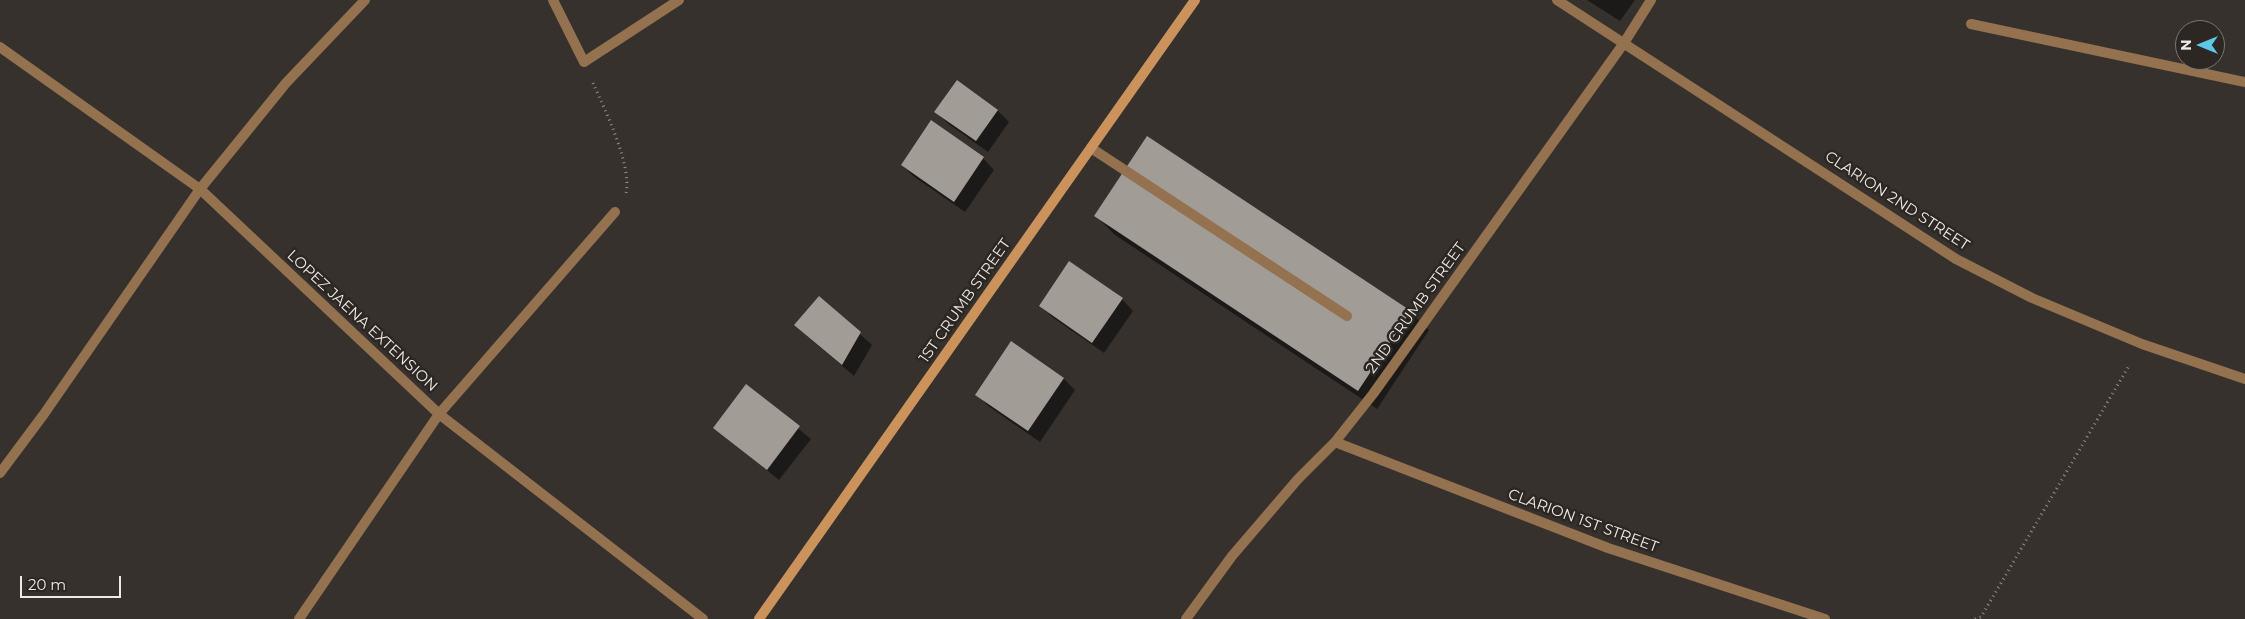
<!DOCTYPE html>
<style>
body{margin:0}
#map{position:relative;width:2245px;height:619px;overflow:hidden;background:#36312d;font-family:Montserrat,sans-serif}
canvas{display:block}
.north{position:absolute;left:2175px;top:20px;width:50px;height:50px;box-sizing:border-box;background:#2c2723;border:1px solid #797571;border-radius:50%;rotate:270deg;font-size:14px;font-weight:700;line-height:20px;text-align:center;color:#edeae7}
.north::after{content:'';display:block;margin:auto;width:18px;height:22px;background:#5dc7e8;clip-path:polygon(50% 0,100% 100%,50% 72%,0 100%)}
.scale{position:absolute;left:20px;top:576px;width:101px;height:22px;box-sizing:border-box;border:2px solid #edeae7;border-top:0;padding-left:6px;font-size:15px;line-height:18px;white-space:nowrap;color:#edeae7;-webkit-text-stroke:4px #2c2723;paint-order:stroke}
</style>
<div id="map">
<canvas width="2245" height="619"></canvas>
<div class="north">N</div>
<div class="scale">20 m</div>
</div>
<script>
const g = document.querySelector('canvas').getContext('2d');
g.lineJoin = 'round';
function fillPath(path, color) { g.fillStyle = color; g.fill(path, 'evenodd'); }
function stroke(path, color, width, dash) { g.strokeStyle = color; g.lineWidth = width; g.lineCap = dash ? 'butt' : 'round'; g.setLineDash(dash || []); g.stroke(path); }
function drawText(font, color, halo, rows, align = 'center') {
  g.font = font + ' Montserrat,sans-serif'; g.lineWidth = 5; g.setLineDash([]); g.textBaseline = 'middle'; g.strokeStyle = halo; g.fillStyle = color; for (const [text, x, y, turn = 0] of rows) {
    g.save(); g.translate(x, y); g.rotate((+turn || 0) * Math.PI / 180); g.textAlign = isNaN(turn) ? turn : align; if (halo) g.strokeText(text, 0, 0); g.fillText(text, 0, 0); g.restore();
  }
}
fillPath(new Path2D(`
 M1587,0h48l-15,21z
 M957,81l41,30 11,11 -21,30 -41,-29 -11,-12z
 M931,122l52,36 11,12 -29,42 -52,-36 -11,-11z
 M1096,216l314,96 19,18 -52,79 -262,-174z
 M820,298l52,47 -18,31 -47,-40z
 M1122,299l11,12 -29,42 -52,-36 -12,-12z
 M1012,343l52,36 11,11 -35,52 -52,-36 -11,-12z
 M746,386l65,53 -32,41 -65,-53z`), '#0007');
fillPath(new Path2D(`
 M957,80l41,30 -22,31 -42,-29z
 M931,120l53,37 -30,45 -53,-37z
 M1147,136l264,175 -53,80 -264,-175z
 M1069,261l54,37 -31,45 -53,-37z
 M819,296l42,36 -19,33 -48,-40z
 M1011,341l53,37 -36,53 -53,-36z
 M746,384l54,42 -33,44 -54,-42z`), '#a29c97');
stroke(new Path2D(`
 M593,83c12,27 39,82 33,110
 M1975,619l6,-2 149,-253`), '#94908c', 3, [1, 4]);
stroke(new Path2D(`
 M1091,148l256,168`), '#94714f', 10);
stroke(new Path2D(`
 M553,0l31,62 95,-62
 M1557,0l399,259 76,39 110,46 103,35
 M1971,24l274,58
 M0,47l200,142 239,225 264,205
 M1335,442l273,106 217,71
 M0,473l44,-59 156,-225 86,-106 79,-83
 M299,619l140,-205 176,-202
 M1186,619l46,-63 66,-77 37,-37 38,-48 251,-351 27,-43`), '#94714f', 10);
stroke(new Path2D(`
 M759,619l436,-619`), '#cb935b', 10);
drawText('15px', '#edeae7', '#2c2723', [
 ["CLARION 2ND STREET",1897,201,33],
 ["1ST CRUMB STREET",965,301,-55],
 ["2ND CRUMB STREET",1416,308,-54],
 ["LOPEZ JAENA EXTENSION",362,321,43],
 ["CLARION 1ST STREET",1583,521,20]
]);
</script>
